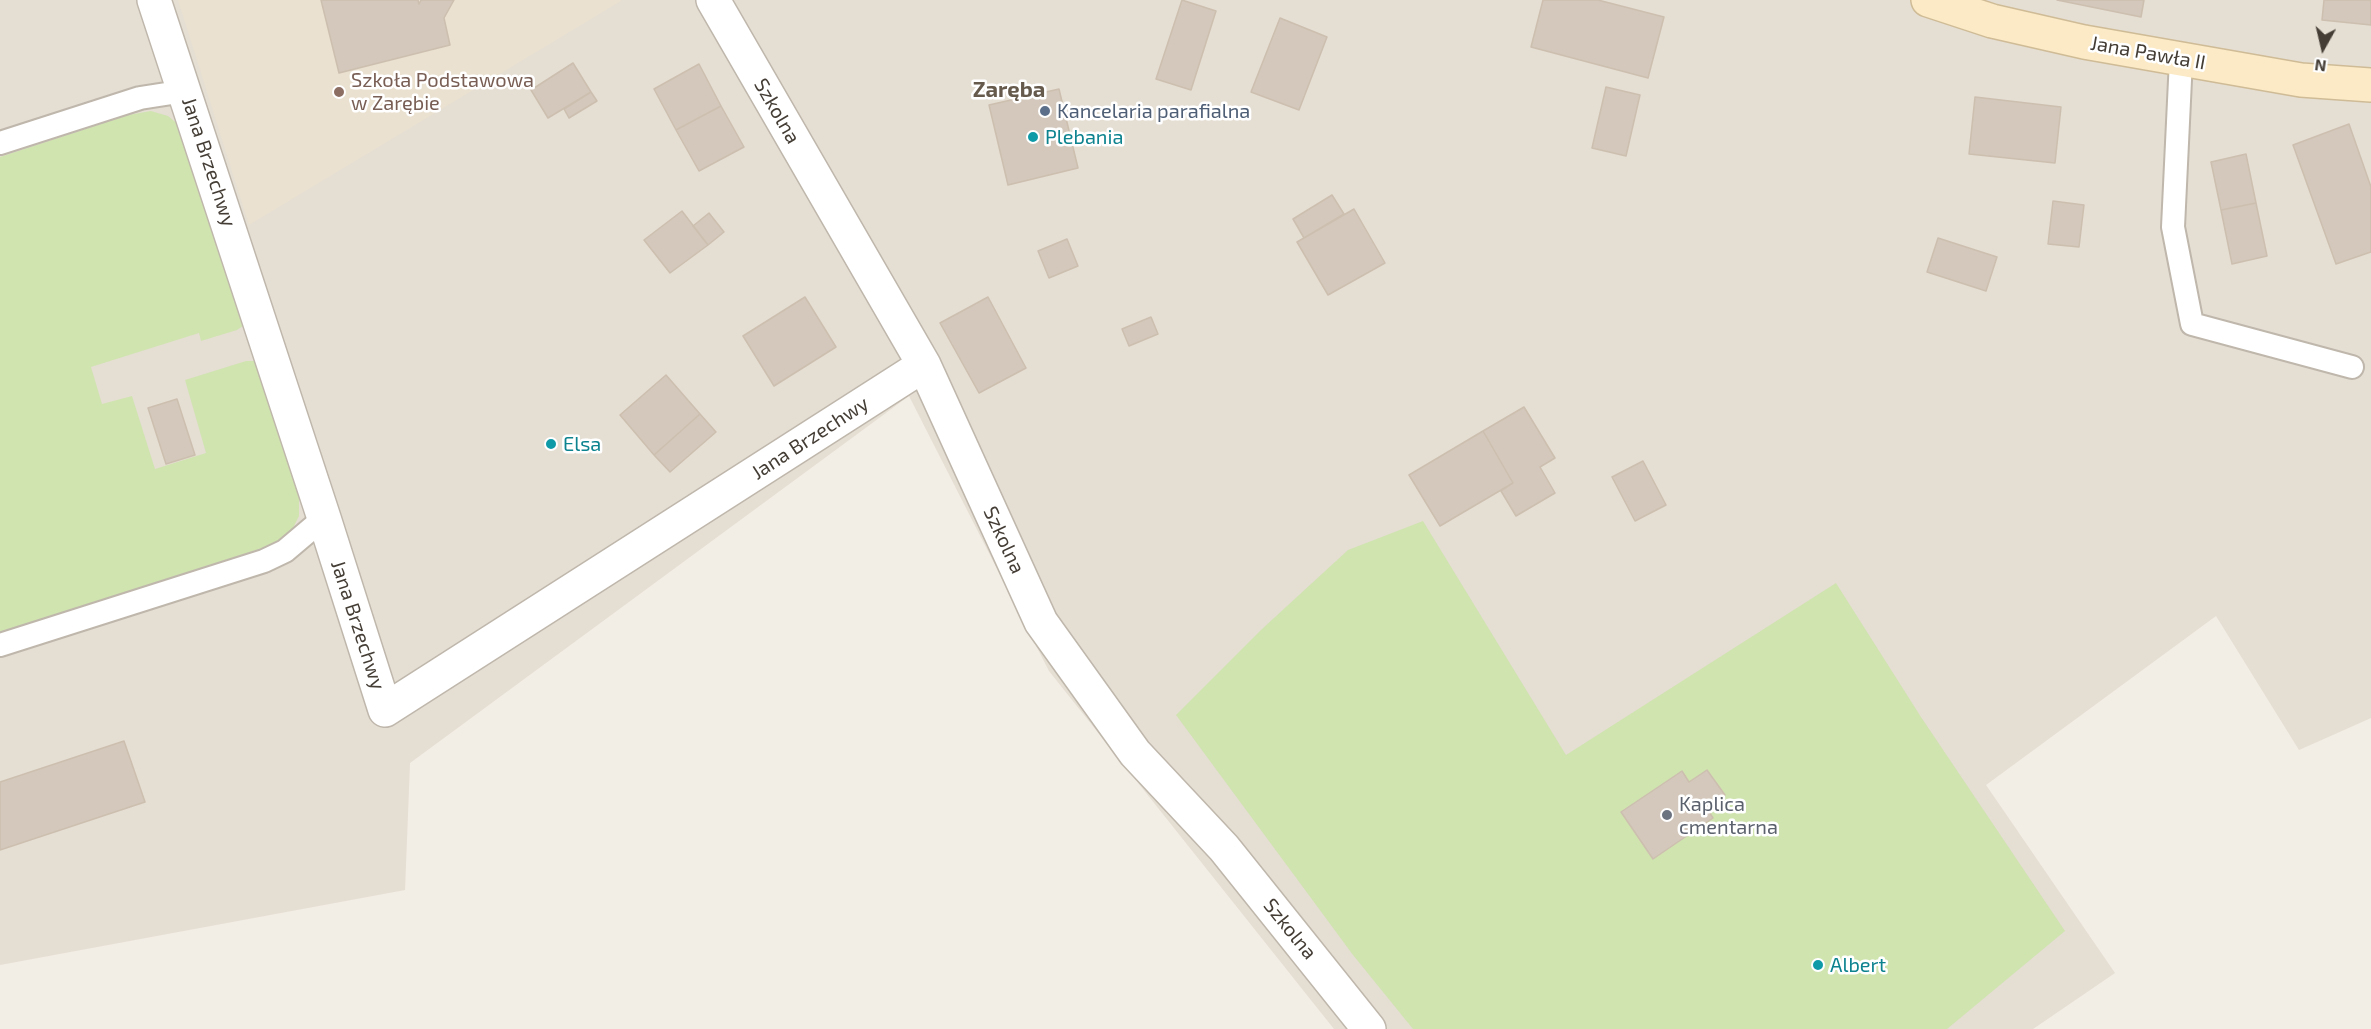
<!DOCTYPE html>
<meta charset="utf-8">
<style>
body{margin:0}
#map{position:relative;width:2371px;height:1029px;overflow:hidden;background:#f2ede5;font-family:"Exo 2",sans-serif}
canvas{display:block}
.north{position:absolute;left:2293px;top:18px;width:60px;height:60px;-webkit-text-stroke:4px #fff;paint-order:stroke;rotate:188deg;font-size:16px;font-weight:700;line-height:24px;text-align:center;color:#443d35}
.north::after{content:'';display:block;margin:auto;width:21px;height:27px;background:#443d35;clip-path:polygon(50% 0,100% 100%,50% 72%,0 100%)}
</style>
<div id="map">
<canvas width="2371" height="1029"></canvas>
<div class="north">N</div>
</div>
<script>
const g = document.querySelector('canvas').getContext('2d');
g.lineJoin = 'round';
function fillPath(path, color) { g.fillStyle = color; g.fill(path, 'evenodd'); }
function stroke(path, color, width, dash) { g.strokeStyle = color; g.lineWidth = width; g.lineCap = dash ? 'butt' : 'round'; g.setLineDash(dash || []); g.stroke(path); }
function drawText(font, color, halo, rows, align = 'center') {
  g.font = font + ' "Exo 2",sans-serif'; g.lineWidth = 5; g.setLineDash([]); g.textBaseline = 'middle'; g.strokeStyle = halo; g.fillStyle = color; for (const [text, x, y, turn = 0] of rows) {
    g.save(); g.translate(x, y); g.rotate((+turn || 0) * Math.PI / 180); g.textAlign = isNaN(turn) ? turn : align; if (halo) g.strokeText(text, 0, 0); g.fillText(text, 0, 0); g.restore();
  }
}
fillPath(new Path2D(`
 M0,0h2371v718l-72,32 -83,-134 -230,169 129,188 -82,56h-699l-285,-358 -140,-275 -499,367 -5,127 -405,75z`), '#e5ded3');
fillPath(new Path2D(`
 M178,0h443v1l-372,224z`), '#eae1d0');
fillPath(new Path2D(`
 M151,111l17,5 11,9 64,201 -6,4 -36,11 -2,-8 -108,34 11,37 30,-8 23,73 51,-16 -21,-73 61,-19h8l3,3 42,134v18l-8,16 -16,12 -275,89v-476l128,-42z
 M1423,521l143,234 270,-172 85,134 144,214 -118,98h-534l-60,-74 -177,-240 86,-86 86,-79z`), '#d0e4b0');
const building = new Path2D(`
 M321,0h97l1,4 2,-4h33l-10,18 6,27 -111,28z
 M1182,0l34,11 -25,79 -35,-11z
 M1543,0h55l66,17 -16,61 -117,-31z
 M2057,0h87l-3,17z
 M2324,0h47v25l-49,-5z
 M1280,18l47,19 -28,73 -48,-18z
 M573,63l18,29 -43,26 -17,-28z
 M699,64l22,42 -45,24 -22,-41z
 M1606,87l34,8 -14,61 -34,-8z
 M1059,89l19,79 -70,17 -19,-80z
 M591,92l6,9 -28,17 -5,-9z
 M1975,97l86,10 -6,56 -86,-9z
 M721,106l23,41 -45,24 -23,-41z
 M2349,124l22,63v65l-35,12 -43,-119z
 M2246,154l10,49 -35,7 -10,-48z
 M1332,195l12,19 -40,24 -11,-19z
 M2053,201l31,4 -5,42 -31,-3z
 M2256,203l11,53 -35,8 -11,-54z
 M1354,209l31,54 -57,32 -31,-53z
 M682,211l26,34 -38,28 -26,-33z
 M709,213l15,19 -16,13 -15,-19z
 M1938,238l59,19 -11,34 -59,-19z
 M1067,239l11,27 -29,12 -11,-27z
 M805,297l31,50 -62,39 -31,-50z
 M988,297l38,71 -47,25 -39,-70z
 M1151,317l7,17 -29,12 -7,-17z
 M666,375l34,39 -46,41 -34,-40z
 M177,399l18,56 -29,9 -18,-56z
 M1524,407l31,51 -15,9 15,26 -39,23 -15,-25 12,-8 -30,-52z
 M700,414l16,18 -46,40 -16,-17z
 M1483,431l30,52 -73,43 -31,-51z
 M1643,461l23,44 -31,16 -23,-44z
 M124,741l21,61 -145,48v-68z
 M1707,770l18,25 -19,12 7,11 -60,41 -32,-47 61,-41 7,11z`);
fillPath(building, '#d3c8bb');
stroke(building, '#cdbfaf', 1.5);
const lane = new Path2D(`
 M2181,59l-8,168 19,97 160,43
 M0,143l140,-45 45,-7
 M0,645l264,-84 21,-10 39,-33`);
const street = new Path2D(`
 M154,0l170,518 61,192 539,-345
 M713,0l211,365 117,257 94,131 89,95 145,181`);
const secondary = new Path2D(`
 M1928,0l64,21 92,21 217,38 70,5`);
stroke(lane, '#bfb7ab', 26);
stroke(street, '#bfb7ab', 36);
stroke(secondary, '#cfbc97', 36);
stroke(lane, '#fff', 22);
stroke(street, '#fff', 33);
stroke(secondary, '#fbeac5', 33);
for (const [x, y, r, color] of [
 [339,92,6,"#8d6e63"],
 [1045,111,6,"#5c6f8a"],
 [1033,137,6,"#0f9aa8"],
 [551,444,6,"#0f9aa8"],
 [1667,815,6,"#6b7280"],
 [1818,965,6,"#0f9aa8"]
]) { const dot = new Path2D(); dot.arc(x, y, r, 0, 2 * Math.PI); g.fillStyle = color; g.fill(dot); stroke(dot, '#fff', 2); }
drawText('20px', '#443d35', '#fff', [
 ["Jana Pawła II",2148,53,10],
 ["Szkolna",777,111,60],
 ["Jana Brzechwy",209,162,72],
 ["Jana Brzechwy",810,438,-33],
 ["Szkolna",1004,540,65],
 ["Jana Brzechwy",358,625,72],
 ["Szkolna",1290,929,51]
]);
drawText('20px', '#785e54', '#fff', [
 ["Szkoła Podstawowa",351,80],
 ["w Zarębie",351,103]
], 'left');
drawText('20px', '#4e5e75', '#fff', [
 ["Kancelaria parafialna",1057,111]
], 'left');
drawText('20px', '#0d838f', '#fff', [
 ["Plebania",1045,137],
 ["Elsa",563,444],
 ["Albert",1830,965]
], 'left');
drawText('20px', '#5b616d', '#fff', [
 ["Kaplica",1679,804],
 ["cmentarna",1679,827]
], 'left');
drawText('bold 22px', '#665a4d', '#fff', [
 ["Zaręba",1009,90]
]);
</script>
